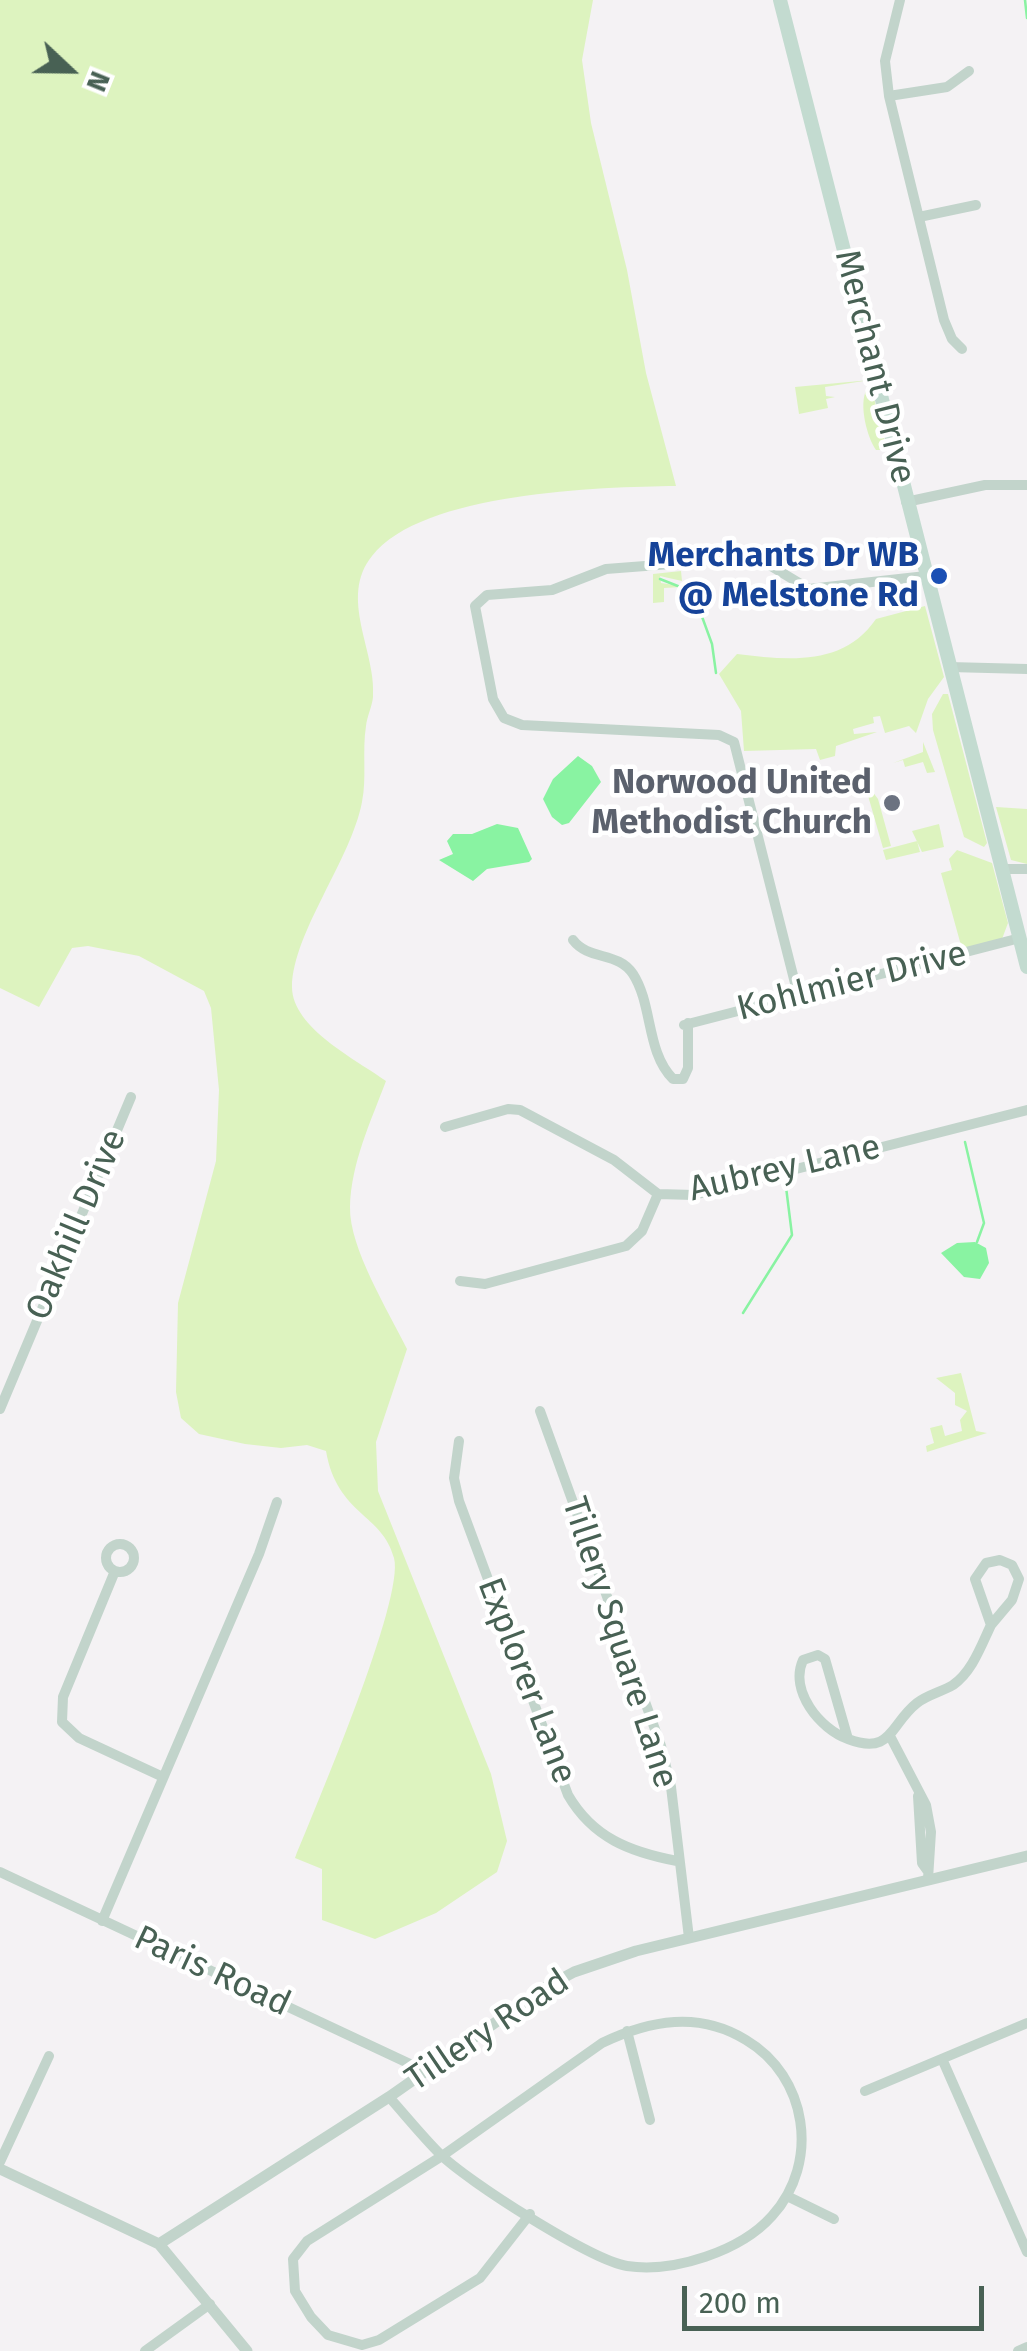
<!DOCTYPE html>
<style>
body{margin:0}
#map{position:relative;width:1027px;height:2351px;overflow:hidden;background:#f4f2f4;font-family:"Fira Sans",sans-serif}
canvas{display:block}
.north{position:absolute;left:20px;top:20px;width:100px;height:100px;-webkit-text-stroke:8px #fff;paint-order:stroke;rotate:112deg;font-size:28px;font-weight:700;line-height:40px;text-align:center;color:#486154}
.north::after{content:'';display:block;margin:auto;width:35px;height:45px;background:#486154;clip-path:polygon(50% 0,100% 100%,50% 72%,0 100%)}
.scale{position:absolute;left:682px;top:2286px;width:302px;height:45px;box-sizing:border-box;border:5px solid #486154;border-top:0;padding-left:12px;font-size:30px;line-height:35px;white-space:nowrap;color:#486154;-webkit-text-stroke:8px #fff;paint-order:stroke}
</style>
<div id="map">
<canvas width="1027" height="2351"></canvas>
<div class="north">N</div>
<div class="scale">200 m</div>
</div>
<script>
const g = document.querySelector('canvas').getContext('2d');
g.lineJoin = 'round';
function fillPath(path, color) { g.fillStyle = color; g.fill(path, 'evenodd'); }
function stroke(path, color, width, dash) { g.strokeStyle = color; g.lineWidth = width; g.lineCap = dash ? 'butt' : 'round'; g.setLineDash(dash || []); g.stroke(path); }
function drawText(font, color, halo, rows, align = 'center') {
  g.font = font + ' "Fira Sans",sans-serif'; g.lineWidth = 9; g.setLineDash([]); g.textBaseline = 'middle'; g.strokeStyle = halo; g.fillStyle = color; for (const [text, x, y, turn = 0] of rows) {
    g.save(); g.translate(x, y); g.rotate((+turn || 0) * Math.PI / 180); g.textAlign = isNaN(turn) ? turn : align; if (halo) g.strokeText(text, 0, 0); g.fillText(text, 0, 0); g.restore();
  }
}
fillPath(new Path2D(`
 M0,0h593l-11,60 9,63 36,147 19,103 30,113c-76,1 -254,6 -304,70 -34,42 5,96 1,141 -1,10 -6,19 -7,29 -4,25 1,52 -4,76 -11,58 -69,130 -70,185 0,41 65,73 94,94 -15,40 -35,82 -36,126 -1,41 39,105 57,142l-31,93 2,49 113,283 16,67 -10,31 -61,41 -61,26 -53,-19v-51l-27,-11c20,-50 110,-259 99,-300 -11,-44 -57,-43 -68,-107l-19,-6 -26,3 -36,-4 -46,-10 -18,-16 -5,-26 2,-89 38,-142 3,-71 -8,-82 -7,-17 -65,-35 -51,-10 -16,2 -33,59 -39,-19z
 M870,380l-45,7 1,9 9,1 -9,2 2,9 -29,6 -4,-27z
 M866,391l7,3 13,52 -4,4h-6c-9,-13 -17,-45 -10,-59z
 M681,571l1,10 -22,-5 1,7 20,3 1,1 -18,1v14l-11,1v-29z
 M925,606l19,71 -16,22 -12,34 -7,-7 -24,7 -5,-17 -7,1 1,6 -21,6 1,5 23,-2 -41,14 -1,10 -15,4 -4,-11 -72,2 -3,-40 -22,-37 18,-20c51,6 106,13 139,-35z
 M943,694h5l39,149 -3,4 -20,-10 -31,-107 -1,-16z
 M923,742l12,30 -8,1 -4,-11 -18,5 -2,-7 -10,3 30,-11z
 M872,791l6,8 13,47 -8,2 -16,-56z
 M996,807l31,2v55l-16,-4z
 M939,824l5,23 -22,5 -10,-21z
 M917,841l3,11 -34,8 -3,-10z
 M957,850l35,13 16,60 -6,16 -40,10 -21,-76 11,-3 -3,-11z
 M961,1373l15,58 11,2 -60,19 -1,-6 8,-3 -4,-15 12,-3 3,11 17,-5 -2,-11 7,-9 -12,-6v-12l-19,-15z`), '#ddf3bf');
fillPath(new Path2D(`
 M578,756l14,10 9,16 -32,41 -7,2 -10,-8 -9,-18 10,-20z
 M497,824l21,4 14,31 -3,3 -42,7 -14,12 -34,-21 14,-6 -6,-13 6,-7h19z
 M975,1242l11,6 3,15 -9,16 -16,-2 -23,-24 16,-10z`), '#89f3a2');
stroke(new Path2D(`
 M1025,0l2,18
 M660,579l33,13 19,52 4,29
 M965,1142l19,81 -7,19
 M743,1313l49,-78 -6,-48`), '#89f3a2', 2.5);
stroke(new Path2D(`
 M900,0l-15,61 4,35 55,224 8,19 10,10
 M889,96l58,-9 22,-16
 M919,217l57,-12
 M906,502l79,-17h42
 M949,667l78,2
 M1002,869h25
 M573,940c16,21 45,11 60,34 20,31 13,78 40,105h10l5,-11v-45
 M798,995l-64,-253 -15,-7 -197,-10 -18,-7 -11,-19 -18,-93 12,-11 65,-5 54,-21 143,-11 12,2 48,29 117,-13
 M684,1025l336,-87
 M445,1127l63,-18 12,1 94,50 44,34 36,1 333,-85
 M460,1281l25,3 141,-38 16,-15 16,-37
 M0,1409l131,-312
 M540,1411l121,335 10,41 18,151
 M459,1441l-5,37 5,23 109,294c25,43 62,57 109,66
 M106 1558a14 14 0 1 1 28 0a14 14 0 1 1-28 0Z
 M1000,1560l12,5 7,14 -7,21 -21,25 -16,-46 11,-16z
 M115,1571l-52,126 -1,25 17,16 84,39
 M818,1655l7,4 23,80c-28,-10 -59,-48 -45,-79z
 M890,1736l36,69 5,27 -3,47
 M848,1739c44,17 42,-15 69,-36 10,-8 24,-11 36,-18 19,-13 28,-39 38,-60
 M918,1796l4,67 5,7
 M0,1872l425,199
 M102,1921l157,-367 18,-52
 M627,2031l23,89
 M943,2061l84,191
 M865,2091l162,-68
 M389,2097c17,19 33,39 51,57 27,27 151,106 187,112 47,7 114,-15 145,-50 49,-54 35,-140 -26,-176 -47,-29 -96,-20 -144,3l-160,113 -135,85 -14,18 2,32 16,26 17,18 34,10 17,-5 101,-62 50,-64
 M0,2162l49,-106
 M787,2196l47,23
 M145,2351l65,-47
 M1018,2351l9,-4`), '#c2d4cb', 10);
stroke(new Path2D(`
 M0,2169l159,75 88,107
 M159,2244l230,-147 157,-110 28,-15 62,-21 391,-95`), '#c2d4cb', 11);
stroke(new Path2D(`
 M780,0l247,967`), '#c3dbd0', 14);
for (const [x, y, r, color] of [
 [939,576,10,"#1a4fb4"],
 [892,803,10,"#6b7280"]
]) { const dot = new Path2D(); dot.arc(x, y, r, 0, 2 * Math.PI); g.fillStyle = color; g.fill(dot); stroke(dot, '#fff', 4); }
drawText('35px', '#486154', '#fff', [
 ["Merchant Drive",874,367,76],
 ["Kohlmier Drive",852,982,-14],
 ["Aubrey Lane",785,1169,-13],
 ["Oakhill Drive",77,1225,-67],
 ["Tillery Square Lane",619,1643,72],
 ["Explorer Lane",526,1681,69],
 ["Paris Road",212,1972,25],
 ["Tillery Road",488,2031,-34]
]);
drawText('bold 35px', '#164399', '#fff', [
 ["Merchants Dr WB",919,556],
 ["@ Melstone Rd",919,596]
], 'right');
drawText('bold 35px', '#5b616d', '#fff', [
 ["Norwood United",872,783],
 ["Methodist Church",872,823]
], 'right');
</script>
